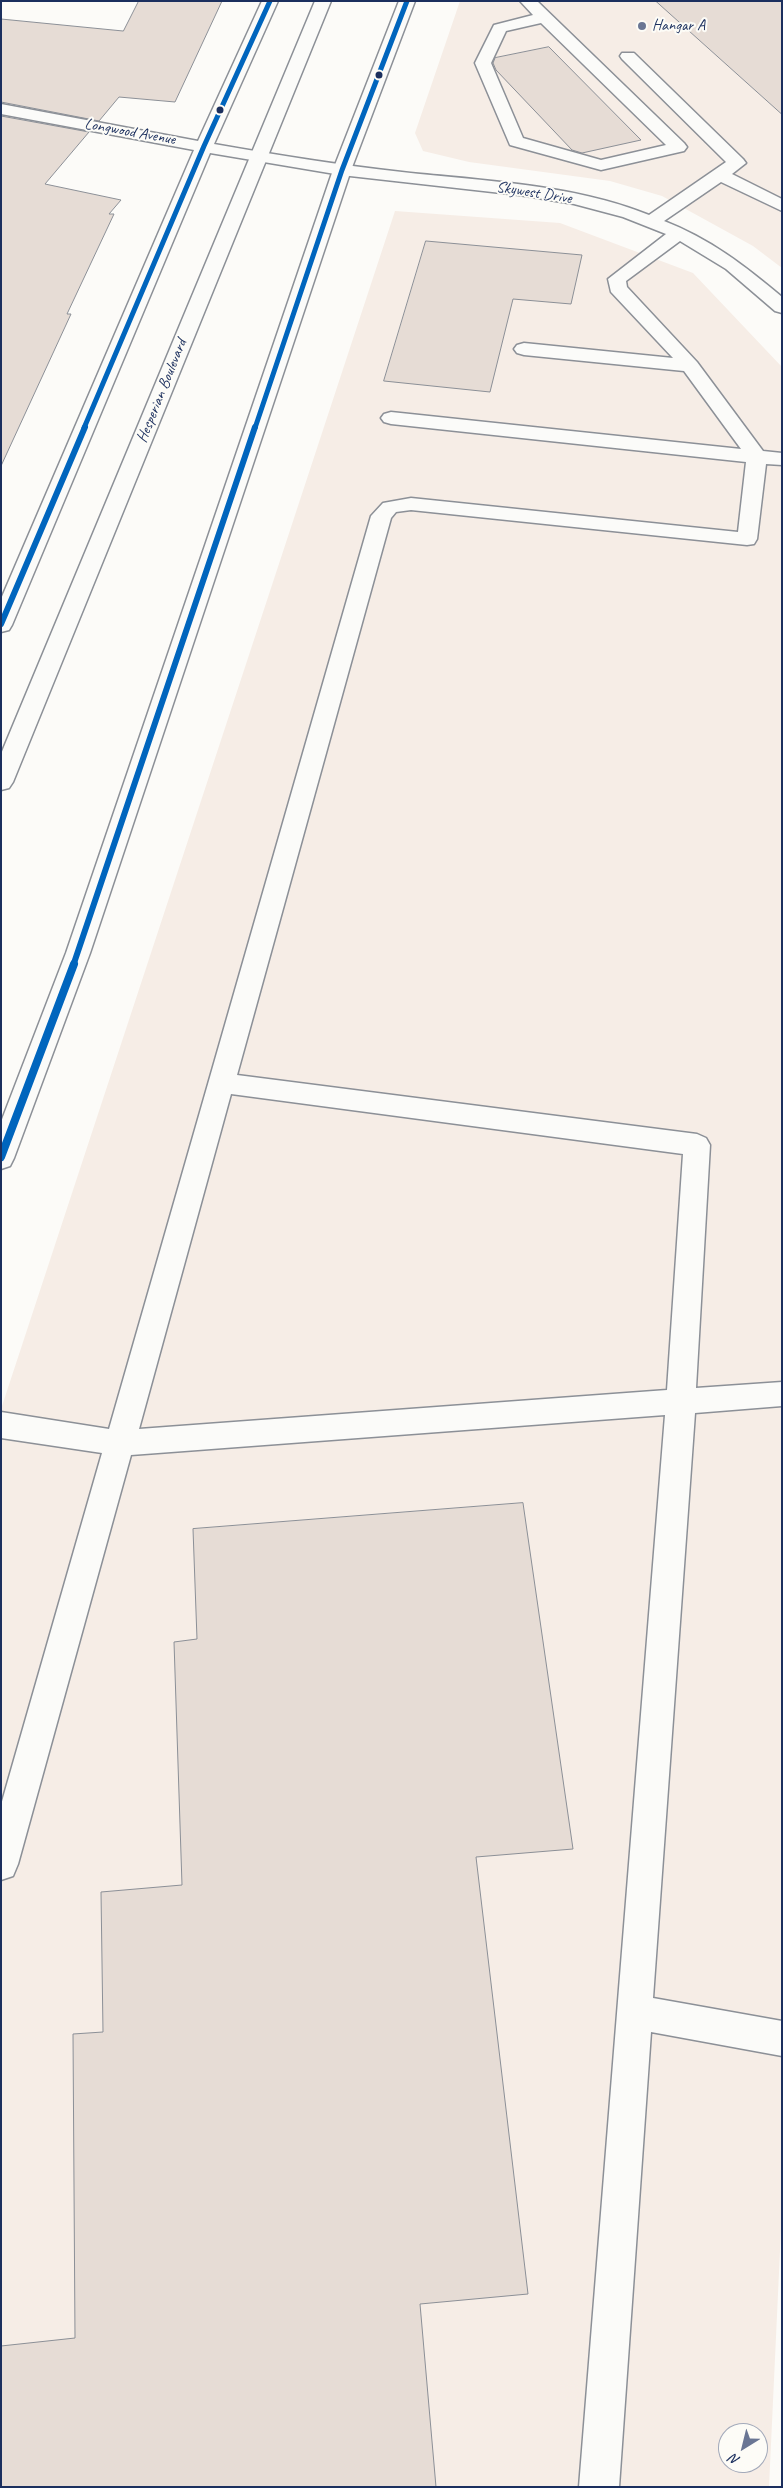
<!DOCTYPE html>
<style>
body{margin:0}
#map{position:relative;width:783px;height:2488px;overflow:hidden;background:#fcfbf8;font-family:Caveat,sans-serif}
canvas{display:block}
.frame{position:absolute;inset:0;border:2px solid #1b2f5e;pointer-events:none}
.north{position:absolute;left:718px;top:2423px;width:50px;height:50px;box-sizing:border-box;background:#fdfcf7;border:1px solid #a3aaba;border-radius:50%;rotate:216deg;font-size:14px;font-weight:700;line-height:20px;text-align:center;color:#1b2f5e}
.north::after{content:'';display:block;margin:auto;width:18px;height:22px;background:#6a7694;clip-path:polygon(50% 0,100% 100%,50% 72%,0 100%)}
</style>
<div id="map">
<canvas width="783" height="2488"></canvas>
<div class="frame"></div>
<div class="north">N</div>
</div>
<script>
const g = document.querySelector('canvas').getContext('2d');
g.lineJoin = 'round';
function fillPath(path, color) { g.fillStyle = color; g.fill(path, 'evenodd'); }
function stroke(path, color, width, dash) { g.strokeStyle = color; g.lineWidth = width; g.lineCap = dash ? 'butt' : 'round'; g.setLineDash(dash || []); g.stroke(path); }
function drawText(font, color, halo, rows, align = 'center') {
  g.font = font + ' Caveat,sans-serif'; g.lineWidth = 4; g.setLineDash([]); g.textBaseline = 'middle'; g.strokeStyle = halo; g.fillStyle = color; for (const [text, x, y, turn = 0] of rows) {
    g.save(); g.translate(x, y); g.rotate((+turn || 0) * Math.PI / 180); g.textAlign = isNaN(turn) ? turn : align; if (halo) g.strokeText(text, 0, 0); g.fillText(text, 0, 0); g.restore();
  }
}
fillPath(new Path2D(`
 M460,1h322v267l-29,-22 -91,-50 -52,-15 -141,-19 -46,-11 -8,-18z
 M395,211l165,12 133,50 89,94v1841l-13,279h-768v-1078zM728,2433h30v30h-30z`), '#f6ede6');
const building = new Path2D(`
 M139,1h83l-47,101 -56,-5 -20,24 -98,-19v-83l122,12z
 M656,1h126v113z
 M549,47l92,93 -59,13 -10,-3 -76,-80 -3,-7 2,-5z
 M1,116l88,16 -44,52 76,16 -12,14h5l-47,100h4l-70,152z
 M426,241l156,14 -11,49 -58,-5 -23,93 -106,-11z
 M523,1503l50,346 -97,8 52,437 -108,10 16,183h-435v-141l74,-8 -2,-304 30,-2 -2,-140 81,-7 -8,-243 23,-3 -4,-110z`);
fillPath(building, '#e6dcd5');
stroke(building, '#8c9097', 1);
const minor = new Path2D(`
 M262,1h16l-64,143c62,11 125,21 188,28 82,9 170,12 247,43l77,-53 -104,-103 -2,-3 2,-3h12l109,106 3,4 -14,11 50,25v12l-61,-29 -57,39c46,18 80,44 118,76v16l-7,-2 -49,-42 -46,-28 -54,40 1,6 70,75 66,89 19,2v12l-16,-1 -9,75 -3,5 -7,1 -336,-35 -15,2 -5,6 -154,557 460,59 9,4 4,7 -14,243 86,-6v24l-87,7 -42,585 129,23v35l-131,-24 -32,455h-40l86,-1072 -534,40 -113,409 -5,12 -12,4v-75l101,-352 -101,-15v-26l108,17 262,-913 12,-13 28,-5 327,34 8,-70 -355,-38 -7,-2 -3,-4 3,-4 7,-2 350,37 -57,-78 -160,-16 -7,-2 -3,-4 3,-4 7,-2 149,15 -62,-66 -3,-13 58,-45 -43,-17 -49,-13 -55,-9 -178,-20 -131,-22 -198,472 -3,5 -8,2v-33l193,-449 -193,-36v-10l197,37zM231,1094l452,60 -16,236 -528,39z
 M520,1h17l147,142 3,4 -3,4 -83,19 -91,-25 -35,-82 19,-38 39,-10zM541,23l125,122 -65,15 -78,-22 -32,-75 15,-32z`);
const major = new Path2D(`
 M315,1h16l-318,781 -4,6 -8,2v-36z
 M399,1h16l-64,169 -261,783 -76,205 -4,8 -9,3v-47l65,-169 267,-783z`);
stroke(minor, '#8c9097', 3);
stroke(major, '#8c9097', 3);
fillPath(minor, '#fbfbf9');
fillPath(major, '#fbfbf9');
stroke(new Path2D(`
 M84,428l120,-282 66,-145
 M255,428l87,-258 65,-169`), '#0065bd', 5);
stroke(new Path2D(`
 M1,624l84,-197
 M73,966l182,-539`), '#0065bd', 6);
stroke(new Path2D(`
 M1,1157l73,-193`), '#0065bd', 8);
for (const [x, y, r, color] of [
 [642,26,5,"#6a7694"],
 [379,75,4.5,"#1b2f5e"],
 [220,110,4.5,"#1b2f5e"]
]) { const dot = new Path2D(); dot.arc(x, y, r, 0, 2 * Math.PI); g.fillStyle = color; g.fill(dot); stroke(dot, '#fdfcf7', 2); }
drawText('16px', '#1b2f5e', '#fdfcf7', [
 ["Hangar A",652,26]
], 'left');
drawText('16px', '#1b2f5e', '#fdfcf7', [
 ["Longwood Avenue",130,132,10],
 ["Skywest Drive",534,193,9],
 ["Hesperian Boulevard",162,391,-68]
]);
</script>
